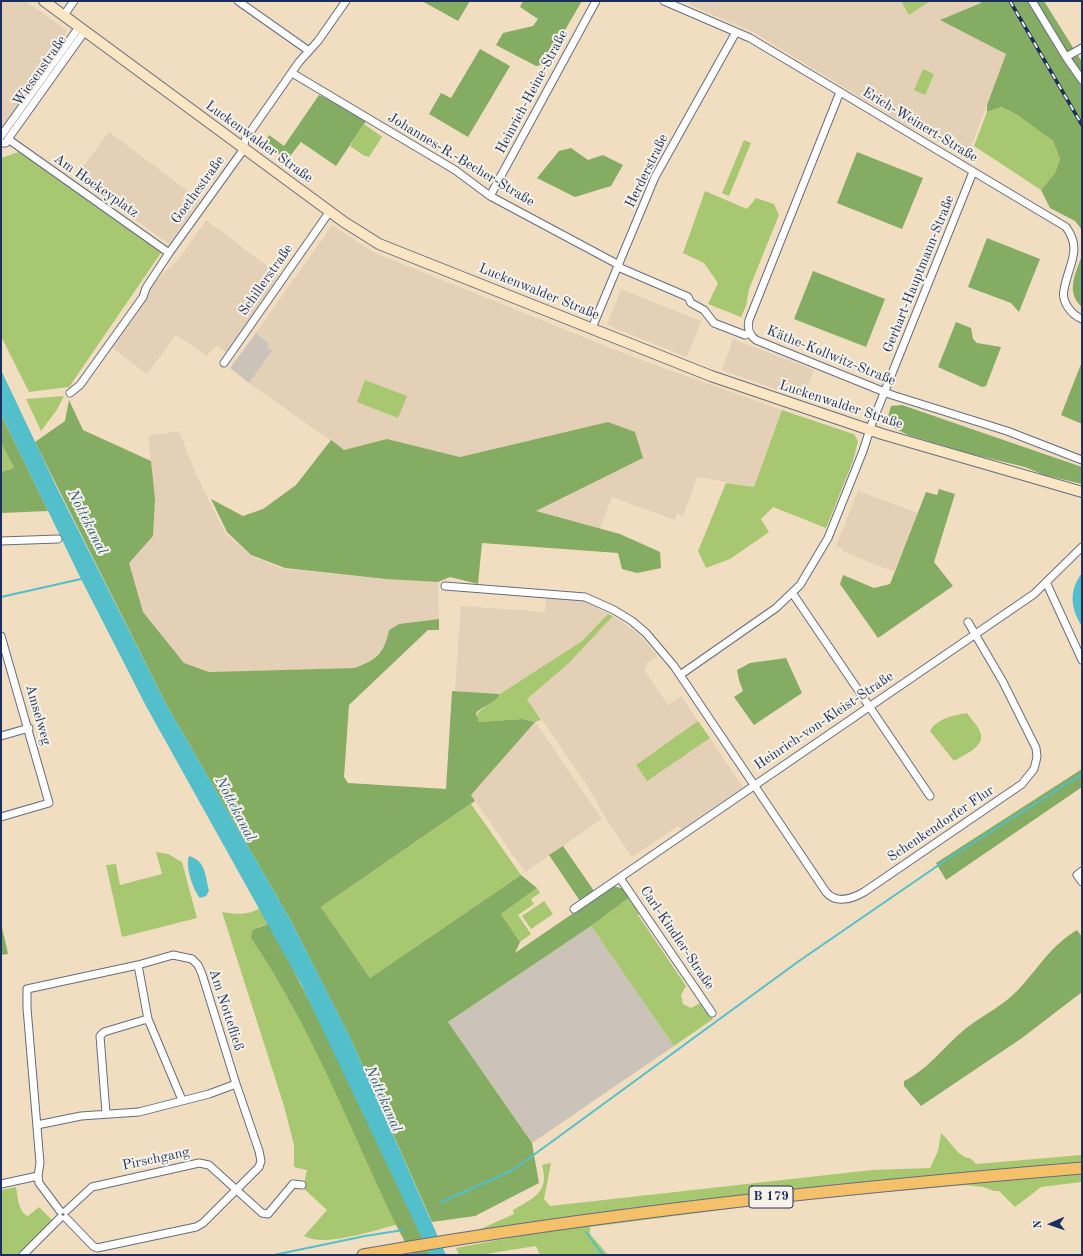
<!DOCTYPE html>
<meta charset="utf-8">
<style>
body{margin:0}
#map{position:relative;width:1083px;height:1256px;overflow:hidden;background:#f1dec0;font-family:"Old Standard TT",serif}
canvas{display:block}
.frame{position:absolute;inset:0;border:2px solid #1b2f5e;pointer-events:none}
.north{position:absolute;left:1031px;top:1204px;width:40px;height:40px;-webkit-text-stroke:3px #f7f3e8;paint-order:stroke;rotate:268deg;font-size:11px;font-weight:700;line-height:16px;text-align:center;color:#1b2f5e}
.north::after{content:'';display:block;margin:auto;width:14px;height:18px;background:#1b2f5e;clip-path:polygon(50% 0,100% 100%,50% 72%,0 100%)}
</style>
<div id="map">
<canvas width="1083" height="1256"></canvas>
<div class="frame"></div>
<div class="north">N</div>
</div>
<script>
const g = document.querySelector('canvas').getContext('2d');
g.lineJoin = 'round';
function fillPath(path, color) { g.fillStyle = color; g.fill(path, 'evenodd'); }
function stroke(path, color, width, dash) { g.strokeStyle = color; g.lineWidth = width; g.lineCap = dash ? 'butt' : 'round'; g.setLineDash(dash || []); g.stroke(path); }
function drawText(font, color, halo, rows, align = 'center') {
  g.font = font + ' "Old Standard TT",serif'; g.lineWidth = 4; g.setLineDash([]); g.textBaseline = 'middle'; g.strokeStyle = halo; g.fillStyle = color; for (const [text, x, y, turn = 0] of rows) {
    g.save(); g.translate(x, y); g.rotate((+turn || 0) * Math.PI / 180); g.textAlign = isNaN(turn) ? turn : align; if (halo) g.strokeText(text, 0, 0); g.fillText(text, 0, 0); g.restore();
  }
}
fillPath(new Path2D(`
 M1,1h25l40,29v6l-65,92z
 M688,1h292l1,2 -41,17 66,34 -39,104 -51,-30 -2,2 -161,-98 -61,-26z
 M109,132l91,68 -31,44 -93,-68z
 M206,220l73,55 -52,78 -11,-8 -9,11 -31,-21 -29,39 -36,-27 36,-58 31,-29z
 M332,225l43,28 258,104 149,53 -28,77 -57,-10 -14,39 -6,-3 -2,7 -63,-23 -12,32 -64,-18 107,-53 -35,-36 -148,35 -73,-18 -43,11 -95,-67 23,-32 -5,-4 2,-5 -13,-9z
 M621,289l80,32 -14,36 -80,-32z
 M733,339l81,31 -11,29 -81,-29z
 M179,431l18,46 28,56 26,23 32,13 103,10 52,3 1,37 -40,5 -10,6 -4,18 -17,14 -13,6 -146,4 -25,-9 -41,-51 -15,-50 25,-26 2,-37 -7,-63z
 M858,491l60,22 -24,59 -52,-21 1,-3 -7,-2z
 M546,597l36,3 26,14 -26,27 -82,53 -45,-3 6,-85 84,6z
 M613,616l25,17 20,23 -12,8 1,3 -3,3 24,35 13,-9 17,25 -62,44 10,15 64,-42 33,49 -62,43 -3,-4 -46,31 -29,-43 -16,-29 -60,-86 42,-36z
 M535,722l67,97 -77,53 -54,-77z`), '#e4d0b6');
fillPath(new Path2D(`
 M256,333l13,10 -2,4 5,4 -23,32 -19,-15z
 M591,926l83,120 -142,97 -84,-121z`), '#cbc2b8');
fillPath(new Path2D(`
 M901,1h29l-21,14z
 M923,69l11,5 -9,21 -11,-5z
 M1001,107l15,7 37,27 7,18 -5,14 -14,17 -67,-44 13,-34z
 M364,124l18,13 -13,20 -6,-2 -13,-9z
 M744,140l7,3 -22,53 -7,-3z
 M19,152l26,16 118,82 -94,137 -40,5 -28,-56v-178z
 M705,191l42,18 9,-11 18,6 5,11 -30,74 -3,17 -5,11 -33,-13 10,-21 -14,-20 -21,-10z
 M365,380l42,16 -9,22 -41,-16z
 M64,396l-8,15 -15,20 -15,-32z
 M782,410l68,23 4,1 4,7 -5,20 -27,67 -53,-21 -12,12 8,13 -39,27 -24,9 -8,-17 28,-68 28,4z
 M1,443l13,25 -13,4z
 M608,614l5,2 -44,47 -42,36 14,21 -6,2 -13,-3 -43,3c-10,-11 14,-16 21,-28l82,-53z
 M967,713c4,6 13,15 14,22 3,12 -19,21 -27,26l-24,-30c6,-12 24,-16 37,-18z
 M698,721l12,17 -63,43 -11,-16z
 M471,804l50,71 -151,103 -49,-71z
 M156,852l12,2 14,8 15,56 -75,19 -16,-72 10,-1 4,21 42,-11z
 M537,888l3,5 -9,6 3,5 -16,11 13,19 -11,8 -19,-28z
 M630,897l10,14 -2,4 48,71 -5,9 2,9 8,4 11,-6 11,17 -39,27 -83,-120z
 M544,901l9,13 -22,15 -9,-13z
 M260,908l9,15 -11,4 -7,11c61,89 101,189 145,287 -22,5 -73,23 -92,11l23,-26 -24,-22 4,-18 -13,-3v-22l-10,-39 -62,-194c14,2 25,4 38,-4z
 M941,1133c8,7 19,26 29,25l6,6 106,-9v8c-203,15 -405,36 -606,68l38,-17 -1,-4c20,-12 37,-17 29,-45l9,-2 -7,36 6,7 322,-36 58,-2 8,-17z
 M1082,1170v12l-41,5 -26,20 -16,-16h-5l-11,-4 -19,-2 -166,15 -208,27v7l18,21h-68l-4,-9 -57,9h-20l-3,-7 84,-16 109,-16z
 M16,1187c2,10 2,25 12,29l11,-9 14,14 -35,34h-17v-65z`), '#a7c871');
fillPath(new Path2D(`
 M422,1h48l-12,20z
 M523,1h59l-37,63 -9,2 -40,-21 7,-12 30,-7 5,-7 -18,-12z
 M980,1h64l38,61v168l-7,-9 -25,-13 -9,-18 14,-17 5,-14 -7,-18 -37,-27 -15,-7 -14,5v-7l19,-51 -66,-34 41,-17z
 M480,49l30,17 -42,71 -39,-23 12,-21 10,5z
 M319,95l49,23 -32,48 -35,-24 -14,18 -23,-17 5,-8 15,11z
 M571,148l17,12 15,-5 20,10 -12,21 -36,11 -38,-19 22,-27z
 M857,152l66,26 -21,51 -65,-26z
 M987,238l53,21 -21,53 -8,-9 -43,-16z
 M1082,255v52c-17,-15 -6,-34 0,-52z
 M813,271l72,28 -19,48 -72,-28z
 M956,322l15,6 2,11 4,4 24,4 -15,39 -4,1 -44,-20z
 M1081,364h1v60l-21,-9z
 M69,400l14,30 68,31 4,38 -2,37 -24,27 14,49 41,51 25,9 146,-4c22,-9 29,-14 34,-38l10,-6 40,-5v11h-11l-79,75 -5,72 4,6 98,6 6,-98 48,3c-7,12 -20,12 -24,20l3,8 43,-3 13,3 -64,73 4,6 -154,106 49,71 151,-103 16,13 -36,26 19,28 -5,11 98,-67 12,3 5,8 -39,29 -143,96 84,121 7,40 -64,33 -43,6 -82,-185 -59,-116 -125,-217 -131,-262 30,-21z
 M902,405l180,62v17l-38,-9 -19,-8 -54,-13 -63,-19 -22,-11 5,-18z
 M1,414l47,97 -47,2v-41l13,-4 -13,-25z
 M608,422l27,10 8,26 -107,53 84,23 40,18 1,16 -24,5 -15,-4 -4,-16 -136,-10 -4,41 -28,-7 -12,5 -52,-3 -101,-11 -34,-13 -24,-23 -16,-33 32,17 20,-7 33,-24 35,-45 13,10 43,-11 73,18z
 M939,489l16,5 -21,68 19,24 -75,52 -38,-54 3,-9 31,13 16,-4 36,-92 11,3z
 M786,658l16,35 -48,32 -20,-28 9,-6 -4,-11 -2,-10 13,-7z
 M1082,769v18l-136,93 -10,-17z
 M563,846l31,45 -14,10 -31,-46z
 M1,923l7,31 -7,1z
 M269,923c58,109 109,221 161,332h-18c-5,-11 -12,-21 -17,-32 -46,-97 -84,-197 -144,-285l2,-8z
 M1077,930l5,7v55l-60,46 -101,68 -17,-20v-5c27,-13 42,-38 65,-55 16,-12 35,-21 49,-36 21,-22 31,-43 59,-60z`), '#85ac63');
fillPath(new Path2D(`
 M1,370l56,118 109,216 125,217 59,116 96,218h-16l-129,-271 -155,-278 -65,-127 -80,-165z
 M1082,573v53c-12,-18 -13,-36 0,-53z
 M189,856c17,5 16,19 20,35l-3,5 -6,2c-7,-9 -15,-31 -11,-42z`), '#52bfcb');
stroke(new Path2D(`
 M1,597l80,-18
 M441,1202l70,-31 13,-9 275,-201 147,-101 136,-86
 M586,1232l17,23
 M274,1255l91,-19 38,-6`), '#52bfcb', 2);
const street = new Path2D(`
 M238,1l71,50
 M664,1l86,37 316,189c17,23 2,38 -2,63 -3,12 8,25 18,29
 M1032,1l34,56 16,23
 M64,15l10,-14
 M1066,57l16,-9
 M292,73l163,97 35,26 129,69
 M840,92l-91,228c-2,9 0,15 7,20l136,55 115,36 75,29
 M1,136l78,-109
 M8,139l161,114
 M1,143h5l2,-4 77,-108
 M490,196l106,-195
 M618,267l70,30 3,6 13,7 10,13 31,12 4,-2
 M592,328l63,-151 81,-145
 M224,363l106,-152
 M70,393l10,-8 63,-88 3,-9 23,-35 72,-100 5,-15 53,-76 19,-21 28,-40
 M1,541l57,-2
 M1046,582l36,78
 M445,586l140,11 29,13 18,11 14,12 28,33 152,226c10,12 26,7 38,0l158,-108 12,-15 3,-12 -1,-9 -33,-66 -35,-60
 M793,594l137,202
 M1,636l48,167 -48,14
 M680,675l96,-67 24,-23 28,-47 35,-87 9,-28 101,-251
 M1,736l28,-8
 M1082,871l-5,4 5,7
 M620,878l92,135
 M574,909l444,-304 16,-11 48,-47
 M138,965l10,54
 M106,1113l-6,-77 4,-4 40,-12 4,-1 34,81
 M37,1125l44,-9 58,-4 70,-18 27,-10
 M1,1184l37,-8
 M60,1211l-21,-28 -1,-7 2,-13 -13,-155v-19l111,-24 35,-10 19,4 6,6 4,9 34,110 23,67 2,10 -2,6 -56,56 -7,4 -99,21 -4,-2 -27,-28
 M66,1211l26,-24 107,-24 10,2 53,48 6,1 25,-30 9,1
 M23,1255l37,-37`);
const secondary = new Path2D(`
 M44,1l300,221 35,22 332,132 171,58 200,58`);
const primary = new Path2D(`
 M363,1255c238,-42 478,-67 719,-87`);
stroke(street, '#666c80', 9);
stroke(secondary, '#666c80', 12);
stroke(primary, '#666c80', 13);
stroke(street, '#fff', 7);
stroke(secondary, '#fbe6c3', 10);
stroke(primary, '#f4c16a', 11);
const rail = new Path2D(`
 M1010,1l72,124`);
stroke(rail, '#1b2f5e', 3.5);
stroke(rail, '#f7f3e8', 2, [6]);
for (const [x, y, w] of [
 [771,1197,44]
]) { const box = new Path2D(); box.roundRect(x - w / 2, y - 11, w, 22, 3); g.fillStyle = '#f7f3e8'; g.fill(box); stroke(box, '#1b2f5e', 1); }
drawText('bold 13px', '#1b2f5e', null, [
 ["B 179",771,1197]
]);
drawText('14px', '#1b2f5e', '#f7f3e8', [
 ["Wiesenstraße",40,71,-55],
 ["Heinrich-Heine-Straße",532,92,-62],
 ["Erich-Weinert-Straße",920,125,31],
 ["Luckenwalder Straße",259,142,36],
 ["Johannes-R.-Becher-Straße",461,160,31],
 ["Herderstraße",647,171,-64],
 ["Am Hockeyplatz",96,186,35],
 ["Goethestraße",198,190,-54],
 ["Gerhart-Hauptmann-Straße",919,274,-68],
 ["Schillerstraße",266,280,-55],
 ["Luckenwalder Straße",539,292,22],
 ["Käthe-Kollwitz-Straße",831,356,22],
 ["Luckenwalder Straße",841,405,18],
 ["Amselweg",38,715,74],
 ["Heinrich-von-Kleist-Straße",824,721,-34],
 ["Schenkendorfer Flur",941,824,-34],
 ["Carl-Kindler-Straße",677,938,56],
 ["Am Nottefließ",226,1010,72],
 ["Pirschgang",156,1159,-12]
]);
drawText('italic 15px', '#2c5a7f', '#f7f3e8', [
 ["Nottekanal",87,522,63],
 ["Nottekanal",235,809,62],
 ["Nottekanal",383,1099,66]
]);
</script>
